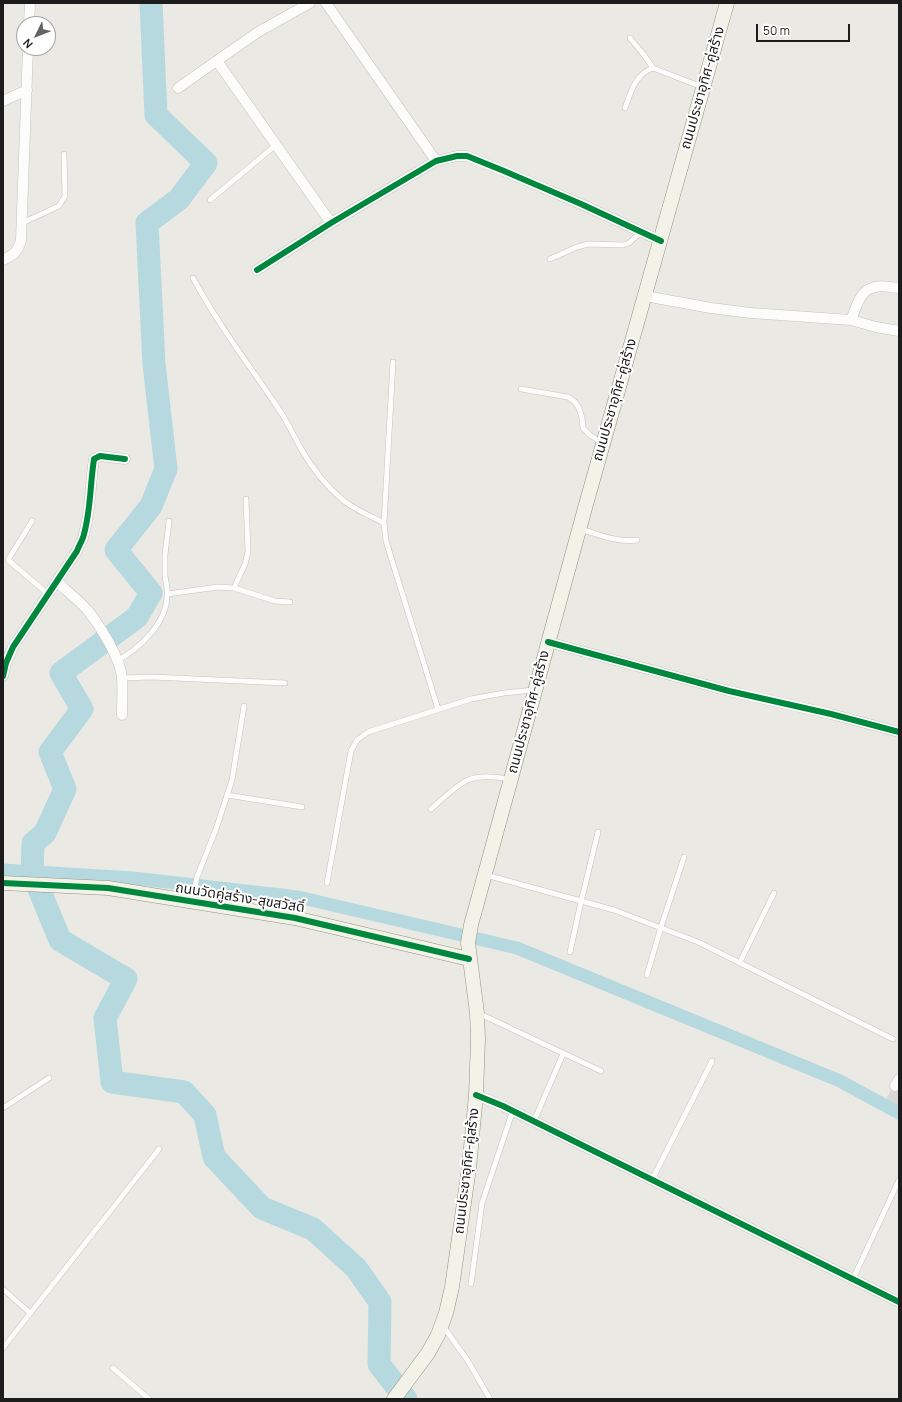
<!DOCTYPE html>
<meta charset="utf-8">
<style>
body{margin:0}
#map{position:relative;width:902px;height:1402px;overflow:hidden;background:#ebe9e4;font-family:Manrope,sans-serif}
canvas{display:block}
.frame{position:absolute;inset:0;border:4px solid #1c1c1c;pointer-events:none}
.north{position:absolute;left:16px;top:16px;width:40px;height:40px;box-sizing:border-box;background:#fff;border:1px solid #a4a4a4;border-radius:50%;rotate:227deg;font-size:11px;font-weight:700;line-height:16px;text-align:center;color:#1c1c1c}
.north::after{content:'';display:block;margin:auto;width:14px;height:18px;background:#646462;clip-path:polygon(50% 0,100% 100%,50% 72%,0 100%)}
.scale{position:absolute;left:756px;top:24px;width:94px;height:18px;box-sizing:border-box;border:2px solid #1c1c1c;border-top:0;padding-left:5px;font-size:12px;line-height:14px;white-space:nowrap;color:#1c1c1c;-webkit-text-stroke:3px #fff;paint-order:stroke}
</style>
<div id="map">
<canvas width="902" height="1402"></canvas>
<div class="frame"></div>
<div class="north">N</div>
<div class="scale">50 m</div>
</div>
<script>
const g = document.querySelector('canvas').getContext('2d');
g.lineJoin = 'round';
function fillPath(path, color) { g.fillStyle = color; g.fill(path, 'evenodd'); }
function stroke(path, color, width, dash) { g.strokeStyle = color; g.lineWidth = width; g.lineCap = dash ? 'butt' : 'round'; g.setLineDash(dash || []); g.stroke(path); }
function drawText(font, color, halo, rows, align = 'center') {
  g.font = font + ' Manrope,"Noto Sans Thai",sans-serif'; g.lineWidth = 4; g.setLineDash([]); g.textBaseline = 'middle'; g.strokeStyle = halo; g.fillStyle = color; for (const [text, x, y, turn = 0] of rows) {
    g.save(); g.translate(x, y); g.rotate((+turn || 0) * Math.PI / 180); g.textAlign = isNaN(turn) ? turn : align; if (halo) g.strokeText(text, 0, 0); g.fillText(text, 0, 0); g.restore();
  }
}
fillPath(new Path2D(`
 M899,1072v37l-14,-7z`), '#dad8d6');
stroke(new Path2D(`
 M3,870l130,8 165,19 219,51 323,133 59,32`), '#b6d8df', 13);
stroke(new Path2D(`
 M151,3l5,112 50,48 -27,36 -32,24 7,141 12,105 -15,37 -35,44 35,43 -14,24 -76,56 21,36 -32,43 15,37 -20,44 -12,10 -1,29 28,68 66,39 -21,39 7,64 72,10 21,23 9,42 48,51 51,21 43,39 24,34 -1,62 27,35`), '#b6d8df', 23);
const lane = new Path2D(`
 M630,38l14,17 9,13
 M625,108c6,-16 10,-34 28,-40l49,19
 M210,200l66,-55
 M22,223l37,-17 6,-10 -1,-42
 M550,259l27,-12 11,-3 35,1 6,-2 12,-11
 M193,278c25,46 54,84 83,127 10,14 16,27 24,42 11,20 27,40 44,54 12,9 26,15 40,22
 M393,362l-9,161 2,18 52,168
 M521,389l47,8 7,5 4,6 3,10 1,10 7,7 12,8
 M32,521l-24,39 40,34
 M580,529c18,5 38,14 57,11
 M234,588l41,13 15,1
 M167,594l51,-7 16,1 11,-24 3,-12 -2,-53
 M117,661c23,-13 50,-38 50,-66 1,-6 -1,-12 -2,-19 0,-7 0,-14 0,-21 1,-11 3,-23 4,-34
 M122,678l30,-1 133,6
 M227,795l75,12
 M431,809c8,-7 28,-26 37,-29 13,-5 28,-3 41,-1
 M486,875l128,35 84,32 195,97
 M327,883l24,-132 6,-11 11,-8 103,-33 33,-6 30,-3
 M192,901l5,-24 19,-48 16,-49 12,-74
 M570,952l11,-50 17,-70
 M740,962l34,-69
 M647,975l14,-48 23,-70
 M478,1013l123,58
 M3,1108l46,-30
 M534,1121l29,-67
 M652,1180l60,-119
 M853,1279l46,-99
 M471,1284l11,-81 31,-93
 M3,1289l27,24
 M443,1326l25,35 22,38
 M3,1348l156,-199
 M113,1368l36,31`);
const street = new Path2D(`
 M326,3l110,158
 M29,24l1,-21
 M217,61l114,162
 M178,88l80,-56 52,-29
 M3,101l24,-11
 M3,260c10,-5 15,-8 18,-20l7,-192
 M257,270l74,-47 105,-62 21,-5h10l37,15 77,33 80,37
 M645,296l66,12 40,5 100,7 25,7 23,4
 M851,320c10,-27 14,-39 46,-32
 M57,582c11,10 23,19 32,30 12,16 31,45 33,66 1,12 0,25 0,37
 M548,642l181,49 102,23 68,18
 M3,676l3,-13 7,-16 64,-96c2,-6 6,-11 7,-17 7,-25 6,-50 10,-75l6,-3 25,3
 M895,1086l4,-7
 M476,1095l27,11 396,196`);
const secondary = new Path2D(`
 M3,883l105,5 187,30 174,41
 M394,1399l34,-46 10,-18 8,-22 6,-26 17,-119 7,-73 2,-56 -1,-26 -9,-70 3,-18 114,-417 142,-505`);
stroke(lane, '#c3c2c0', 6);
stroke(street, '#c3c2c0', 11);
stroke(secondary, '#93947d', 15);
stroke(lane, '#fcfcfb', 5);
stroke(street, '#fcfcfb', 10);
stroke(secondary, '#f3f2e9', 14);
stroke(new Path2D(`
 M257,270l74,-47 105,-62 21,-5h10l37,15 77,33 80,37
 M548,642l181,49 102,23 68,18
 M3,676l3,-13 7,-16 64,-96c2,-6 6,-11 7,-17 7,-25 6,-50 10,-75l6,-3 25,3
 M3,883l105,5 187,30 174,41
 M476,1095l27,11 396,196`), '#00873e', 6);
drawText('14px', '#1c1c1c', '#fff', [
 ["ถนนประชาอุทิศ-คู่สร้าง",703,88,-74],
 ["ถนนประชาอุทิศ-คู่สร้าง",615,400,-74],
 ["ถนนประชาอุทิศ-คู่สร้าง",529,712,-75],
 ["ถนนวัดคู่สร้าง-สุขสวัสดิ์",240,898,9],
 ["ถนนประชาอุทิศ-คู่สร้าง",467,1171,-83]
]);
</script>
